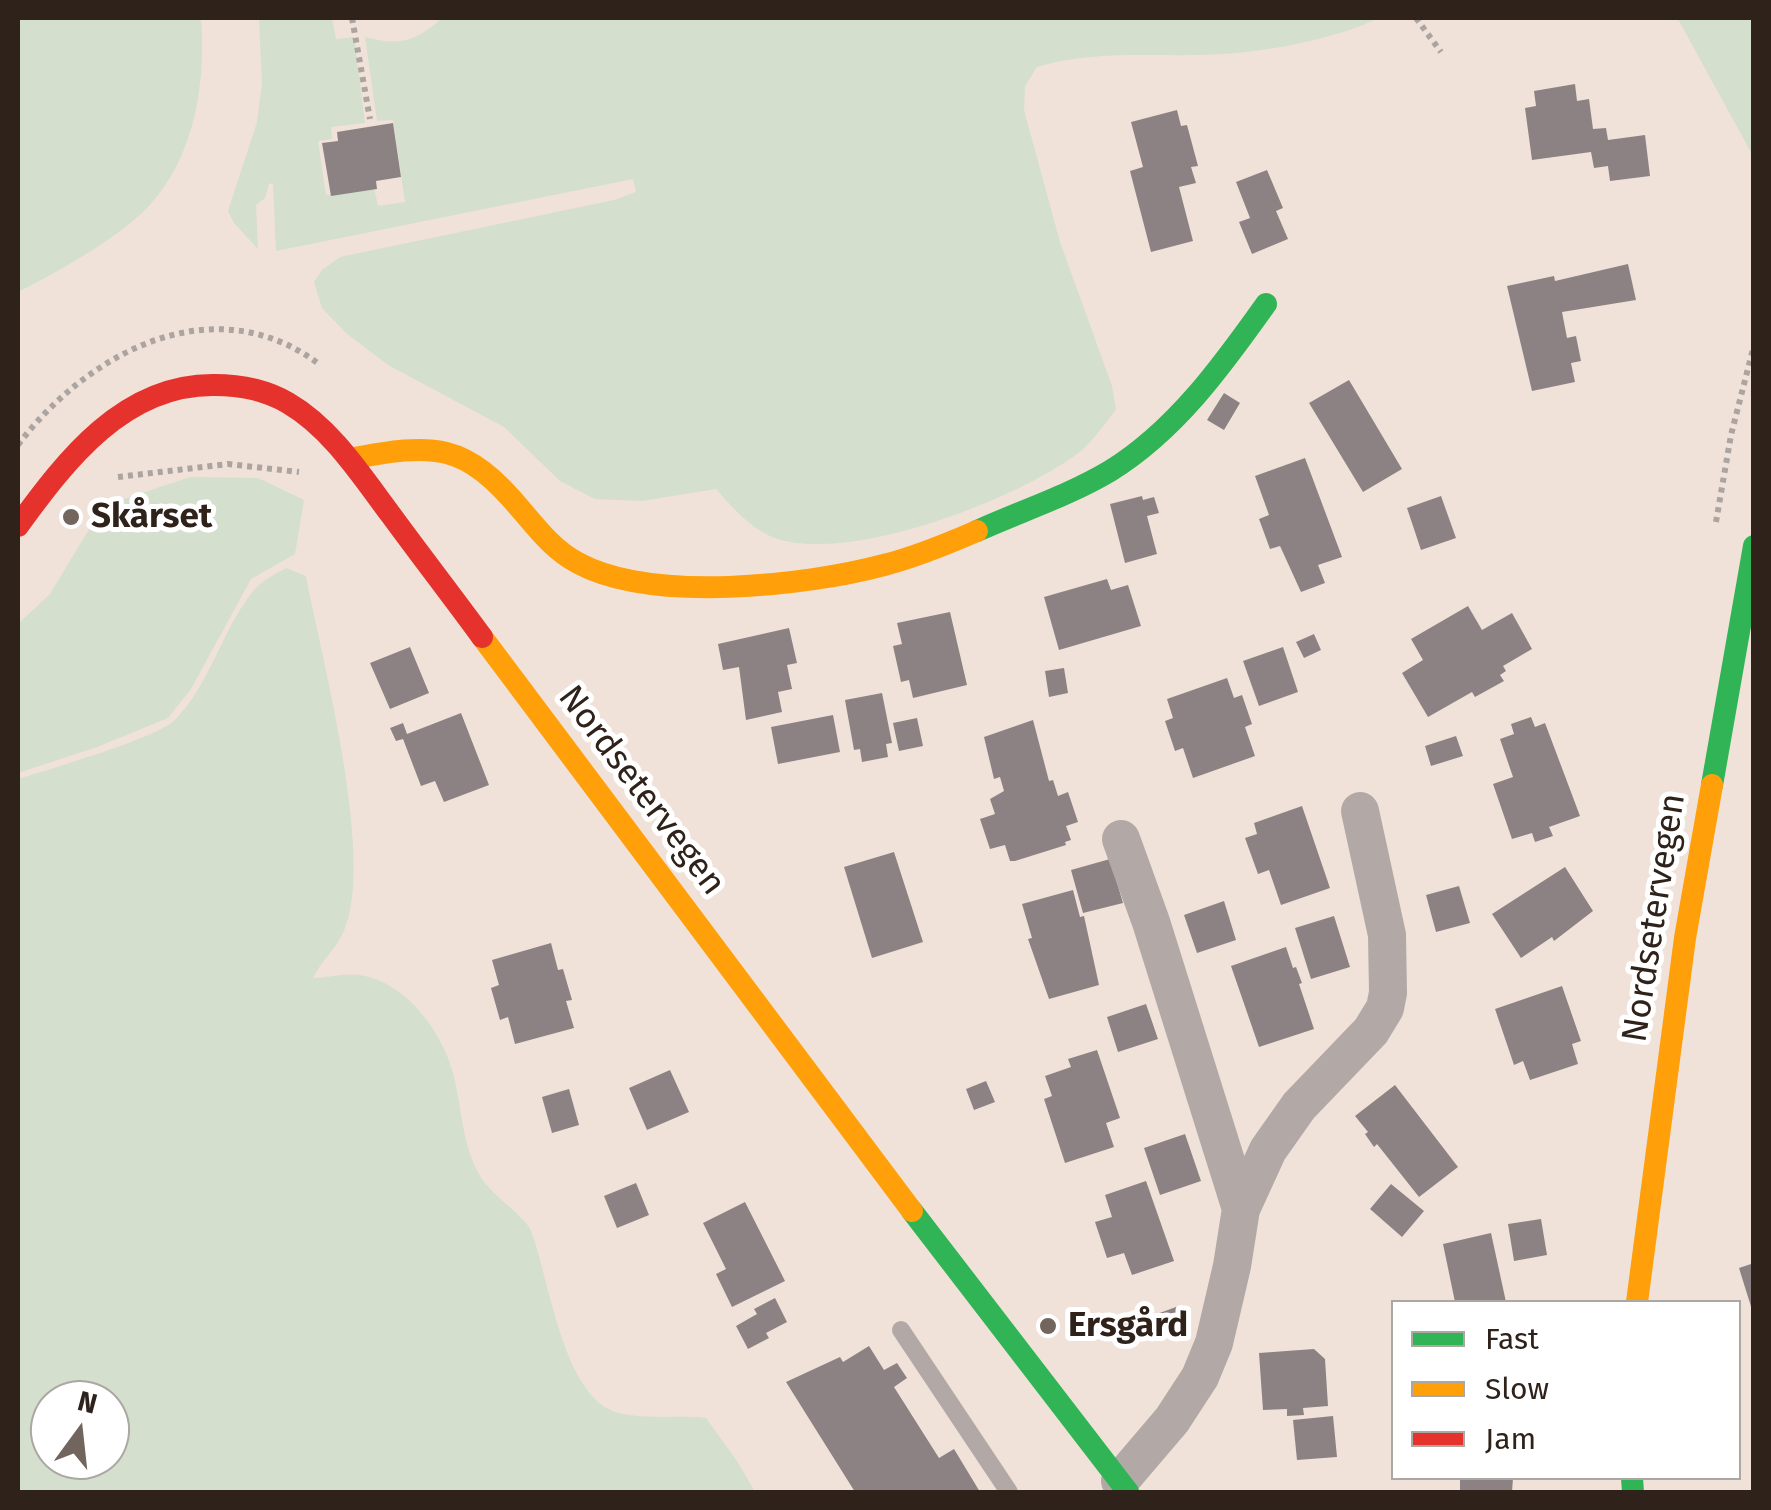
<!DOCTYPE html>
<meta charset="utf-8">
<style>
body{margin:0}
#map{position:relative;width:1771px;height:1510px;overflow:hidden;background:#f0e2d9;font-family:"Fira Sans",sans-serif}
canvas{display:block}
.frame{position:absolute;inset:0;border:20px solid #2e221a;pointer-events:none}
.legend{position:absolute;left:1391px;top:1300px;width:350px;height:180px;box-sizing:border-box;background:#fff;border:2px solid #aba7a3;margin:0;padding:12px 18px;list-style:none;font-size:30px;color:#2e221a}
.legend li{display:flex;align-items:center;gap:20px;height:50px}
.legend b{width:50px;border:2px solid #aba7a3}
.north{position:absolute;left:30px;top:1380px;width:100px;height:100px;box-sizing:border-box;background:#fff;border:2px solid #aba7a3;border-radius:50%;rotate:15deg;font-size:28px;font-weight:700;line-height:40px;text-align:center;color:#2e221a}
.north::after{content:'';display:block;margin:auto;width:35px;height:45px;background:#72655d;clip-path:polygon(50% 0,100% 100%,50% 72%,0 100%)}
</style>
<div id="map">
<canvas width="1771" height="1510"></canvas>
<div class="frame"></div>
<ul class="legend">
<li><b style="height:12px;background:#30b455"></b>Fast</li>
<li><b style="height:12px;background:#ff9f0a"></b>Slow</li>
<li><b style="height:12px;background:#e5322d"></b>Jam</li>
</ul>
<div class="north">N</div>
</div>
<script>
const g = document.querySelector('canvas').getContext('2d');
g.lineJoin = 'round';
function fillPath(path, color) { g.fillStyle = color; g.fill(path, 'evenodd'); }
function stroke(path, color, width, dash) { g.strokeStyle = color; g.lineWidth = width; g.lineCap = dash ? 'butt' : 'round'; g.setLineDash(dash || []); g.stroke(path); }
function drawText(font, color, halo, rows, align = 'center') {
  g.font = font + ' "Fira Sans",sans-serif'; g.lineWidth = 10; g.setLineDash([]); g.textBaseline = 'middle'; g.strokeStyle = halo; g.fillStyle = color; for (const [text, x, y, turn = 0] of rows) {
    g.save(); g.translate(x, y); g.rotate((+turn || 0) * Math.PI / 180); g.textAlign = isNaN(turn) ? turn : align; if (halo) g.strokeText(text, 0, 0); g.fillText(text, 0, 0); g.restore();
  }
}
fillPath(new Path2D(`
 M18,18h183c5,65 -6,139 -53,189 -32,33 -89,64 -130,85z
 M259,18h73l4,21 18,-2 11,86 -34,4 1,12 -14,2 8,54 48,-7 4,18 27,-4 -12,-82 -16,1 -12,-84c34,9 51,5 77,-19h936c-44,23 -129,37 -180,37 -54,1 -108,-4 -161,12l-12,19 -1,24 36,132 52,144 4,24c-11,13 -22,30 -35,41 -60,47 -232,114 -306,87 -24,-9 -42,-30 -59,-49l-74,12 -47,-2 -35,-18 -56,-54 -116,-62 -42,-32 -24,-25 -8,-26 8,-12 18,-13 274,-57 22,-8 -3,-13 -357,72 -3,-68 -4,1 -4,14 -9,7 2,44 -24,-26 -6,-12 29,-89 5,-39z
 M1672,18h81v138l-74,-135z
 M190,477l68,1 46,22 -9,54 -44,25 -60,110 -23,29 -71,29 -79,26v-149l32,-30 53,-88z
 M286,568l20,8c15,81 71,286 37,357 -8,17 -22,28 -30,45 14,0 32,-5 46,-3 48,6 87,61 96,106 7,33 8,65 25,95 11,19 45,40 51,55 18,48 29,142 71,174 22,18 75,9 104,13l31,43 18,31h-737v-713c29,-9 139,-41 157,-59 36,-37 47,-91 79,-130 8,-10 22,-16 32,-22zM50,1400h60v60h-60z`), '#d4dfcd');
fillPath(new Path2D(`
 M1575,84l2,17 12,-2 4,30 13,-1 2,12 37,-5 5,41 -40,5 -2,-15 -14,2 -3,-16 -59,8 -7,-52 11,-2 -2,-15z
 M1177,110l4,16 6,-1 11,41 -7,1 5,16 -17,4 14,54 -42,11 -21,-81 13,-4 -12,-45z
 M393,123l8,54 -25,4 1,8 -46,7 -9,-53 16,-2 -1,-9z
 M1267,170l16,38 -7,3 12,28 -36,15 -13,-32 11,-4 -14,-36z
 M1628,264l8,36 -74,12 5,26 9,-2 5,25 -10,2 4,19 -43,9 -25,-105 47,-10 1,5z
 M1349,380l53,89 -39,23 -54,-89z
 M1224,393l16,10 -16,27 -17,-10z
 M1305,458l37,99 -24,8 7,18 -24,9 -21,-46 -10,3 -11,-30 10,-4 -14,-39z
 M1142,496l1,4 11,-3 5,16 -12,3 10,38 -32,9 -15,-59z
 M1441,496l15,42 -35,12 -14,-42z
 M1107,579l4,11 17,-5 13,41 -82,24 -15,-53z
 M1468,606l14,24 30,-17 20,36 -29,17 3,5 -6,4 4,6 -29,16 -3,-5 -44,25 -26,-44 21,-13 -12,-21z
 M950,612l17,73 -54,13 -4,-18 -8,2 -8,-36 9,-2 -5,-21z
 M789,628l8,35 -10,2 5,24 -14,3 4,20 -36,8 -7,-53 -16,3 -5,-26z
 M1314,634l7,16 -17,8 -8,-16z
 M410,647l19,46 -39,16 -20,-46z
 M1283,647l15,45 -39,14 -16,-45z
 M1064,668l4,25 -19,4 -4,-26z
 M1227,678l7,20 8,-3 10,29 -7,3 10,29 -62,22 -10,-30 -8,3 -10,-30 8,-3 -6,-19z
 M882,693l10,50 -6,1 2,13 -26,5 -2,-13 -6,1 -9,-50z
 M461,713l28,72 -45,17 -9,-21 -14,5 -18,-47 -7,2 -6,-13 13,-5 4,11z
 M833,715l7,37 -62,12 -7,-37z
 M1531,717l4,10 10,-4 35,93 -31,11 4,9 -18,6 -3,-9 -20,6 -19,-55 20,-7 -13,-38 14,-5 -3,-10z
 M917,718l6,28 -24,5 -6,-28z
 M1033,720l16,61 4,-1 5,16 10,-4 10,30 -12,4 5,14 -6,2 1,3 -51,16h-5l-5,-16 -15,4 -10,-30 15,-5 -5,-15 14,-8 -4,-14 -6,2 -10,-42z
 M1456,736l7,20 -32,10 -6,-20z
 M1302,806l28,82 -49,17 -12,-35 -11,4 -13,-36 12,-4 -3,-11z
 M894,852l29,90 -51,16 -28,-91z
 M1110,859l13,44 -40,10 -12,-43z
 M1565,867l28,44 -39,30 -2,-4 -31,21 -29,-44z
 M1459,886l11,37 -34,9 -10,-37z
 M1073,890l7,27 4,-1 15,69 -50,14 -21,-60 4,-1 -10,-34z
 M1224,901l12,39 -39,13 -13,-38z
 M1334,916l16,51 -39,12 -16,-51z
 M551,943l7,27 5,-1 9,31 -6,1 8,27 -59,16 -7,-27 -8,3 -9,-32 8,-3 -7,-25z
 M1286,947l7,21 3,-1 6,16 -3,1 15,45 -55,18 -28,-81z
 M1562,986l19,55 -9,3 6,20 -48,16 -7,-19 -9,4 -19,-56z
 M1146,1004l12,35 -40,13 -11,-35z
 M1097,1050l23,68 -14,5 8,24 -49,16 -21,-64 8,-3 -7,-20 26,-9 -3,-8z
 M670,1070l19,42 -42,18 -18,-42z
 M986,1081l9,21 -21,8 -8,-21z
 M1395,1085l63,82 -39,30 -42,-53 -3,3 -9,-13 3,-2 -13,-16z
 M569,1089l10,36 -27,8 -10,-36z
 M1185,1134l16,47 -41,14 -16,-47z
 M1146,1181l28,80 -42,14 -8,-22 -17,5 -12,-36 17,-5 -7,-22z
 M636,1183l13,32 -32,13 -13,-32z
 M1391,1184l33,27 -22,26 -32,-28z
 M745,1202l40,79 -53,26 -16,-33 10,-5 -23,-46z
 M1541,1219l6,36 -33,6 -6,-37z
 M1491,1233l15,69h-51l-12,-58z
 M1754,1263v50h-1l-14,-45z
 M775,1298l12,24 -21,11 3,5 -21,11 -12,-23 21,-12 -3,-5z
 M1176,1307l8,22 -31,10 -7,-21z
 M869,1346l15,24 13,-7 10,15 -13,9 45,71 15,-9 26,43h-125l-69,-110 54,-25 3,5z
 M1314,1349l11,10 3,47 -25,2 1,7 -17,1v-7l-24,1 -4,-57z
 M1333,1416l4,41 -40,3 -4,-40z
 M1460,1478h53l-1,14h-52z`), '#8d8283');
stroke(new Path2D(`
 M352,18l18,101
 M1416,18l25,34
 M18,445c69,-92 195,-160 301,-81
 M118,477l110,-13 71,8
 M1716,522l15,-87 23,-90`), '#aca4a0', 6, [5, 5]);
stroke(new Path2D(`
 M901,1330l108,162`), '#b2a9a7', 18);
stroke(new Path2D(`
 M1121,839l30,83 90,287
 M1120,1481l52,-61 28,-43 14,-34 18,-77 9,-57 27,-59 31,-44 72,-75 14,-23 3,-15 -1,-58 -27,-124`), '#b2a9a7', 38);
stroke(new Path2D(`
 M977,531c44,-20 91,-35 133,-60 65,-40 112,-105 156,-167
 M1712,785l42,-239
 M912,1211l216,281
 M1632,1478l1,14`), '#30b455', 22);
stroke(new Path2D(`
 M349,459c86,-16 115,-18 174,53 16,19 32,39 55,51 74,40 227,23 306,2 32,-8 63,-21 93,-34
 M482,637l430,574
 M1637,1302l48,-364 27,-153`), '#ff9f0a', 22);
stroke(new Path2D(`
 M18,526c48,-66 106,-142 196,-141 25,0 52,5 74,18 43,25 73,72 103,112 30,41 61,81 91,122`), '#e5322d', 22);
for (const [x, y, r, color] of [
 [71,517,10,"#72655d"],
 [1048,1326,10,"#72655d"]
]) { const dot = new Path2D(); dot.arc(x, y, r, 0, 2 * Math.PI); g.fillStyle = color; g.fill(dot); stroke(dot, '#fff', 4); }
drawText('bold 35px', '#2e221a', '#fff', [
 ["Skårset",91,517],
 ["Ersgård",1068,1326]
], 'left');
drawText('35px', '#2e221a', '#fff', [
 ["Nordsetervegen",641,791,53],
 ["Nordsetervegen",1655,918,-81]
]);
</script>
